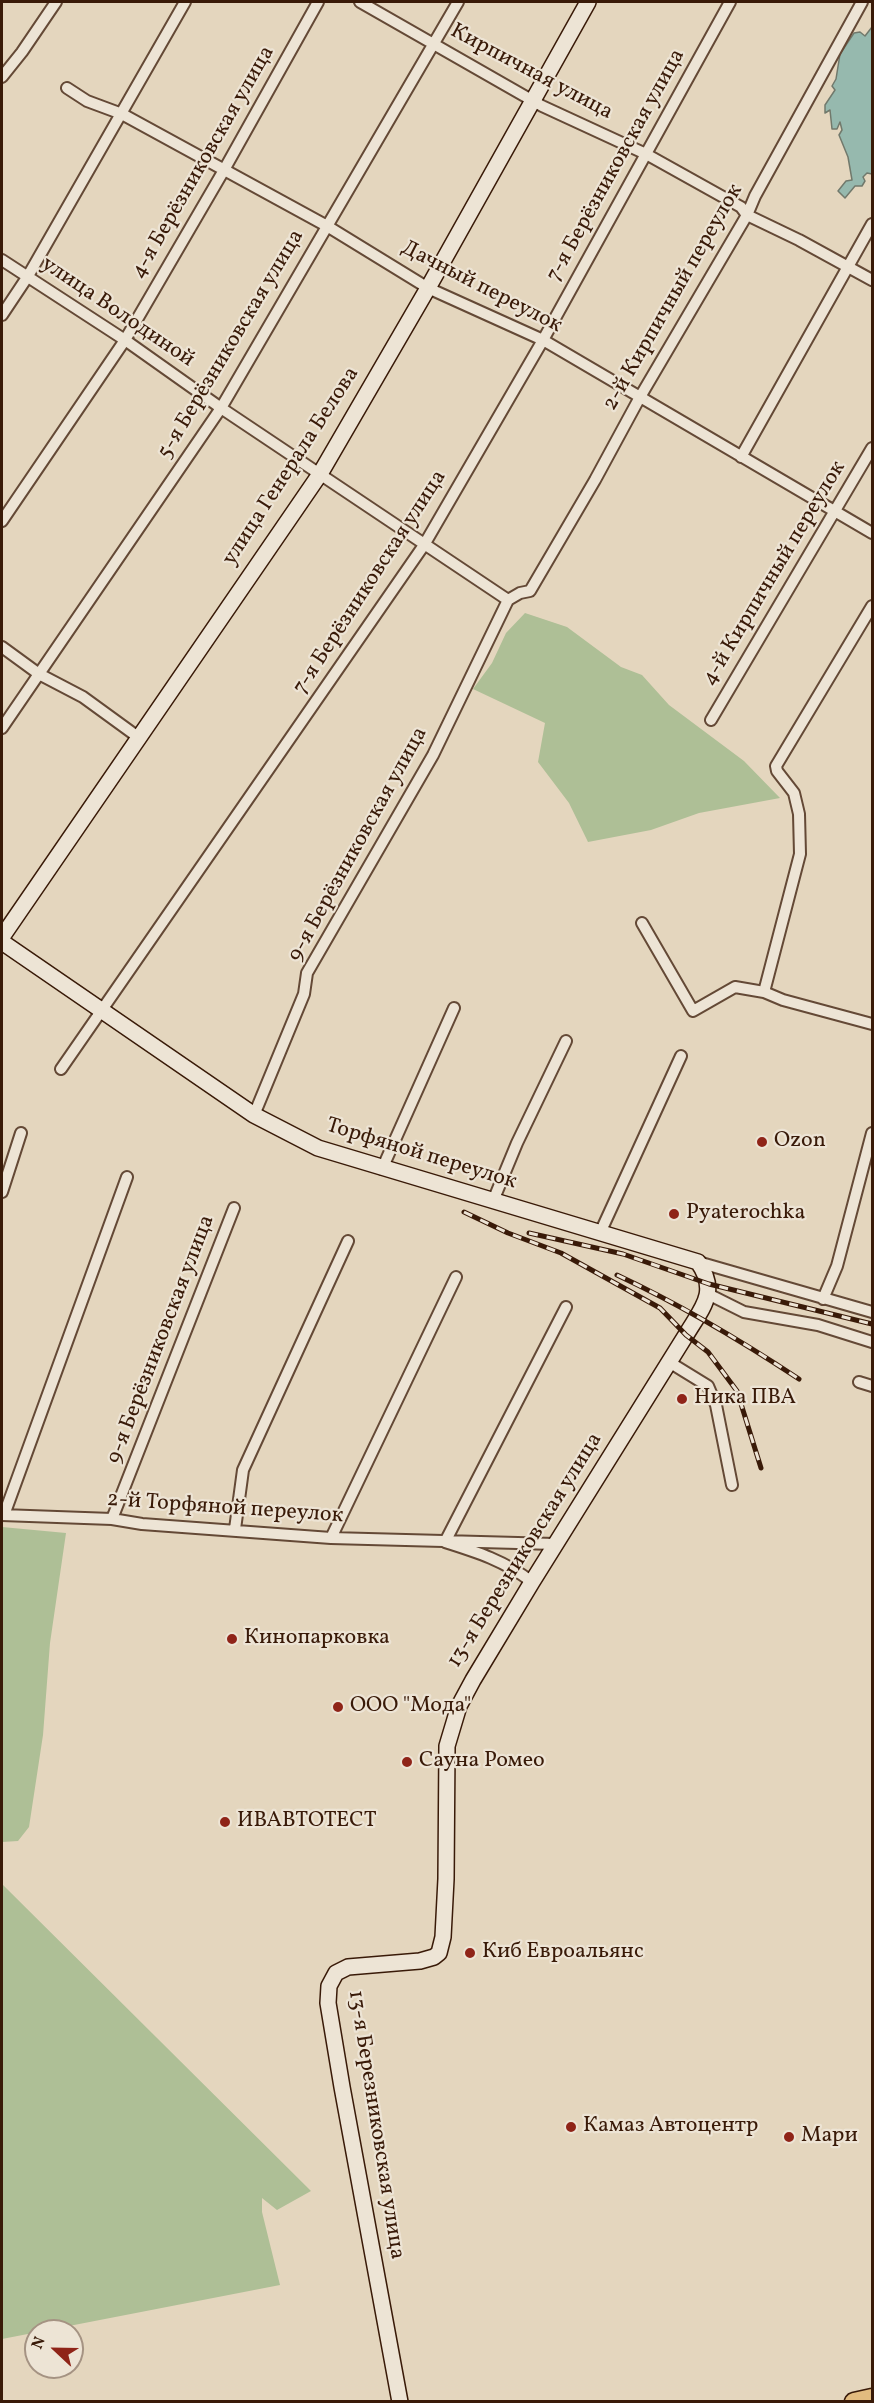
<!DOCTYPE html>
<meta charset="utf-8">
<style>
body{margin:0}
#map{position:relative;width:874px;height:2403px;overflow:hidden;background:#e4d6be;font-family:Vollkorn,serif}
canvas{display:block}
.frame{position:absolute;inset:0;border:3px solid #391a08;pointer-events:none}
.north{position:absolute;left:24px;top:2319px;width:60px;height:60px;box-sizing:border-box;background:#ede4d5;border:2px solid #a59383;border-radius:50%;rotate:292deg;font-size:16px;font-weight:700;line-height:24px;text-align:center;color:#391a08}
.north::after{content:'';display:block;margin:auto;width:21px;height:27px;background:#8f2418;clip-path:polygon(50% 0,100% 100%,50% 72%,0 100%)}
</style>
<div id="map">
<canvas width="874" height="2403"></canvas>
<div class="frame"></div>
<div class="north">N</div>
</div>
<script>
const g = document.querySelector('canvas').getContext('2d');
g.lineJoin = 'round';
function fillPath(path, color) { g.fillStyle = color; g.fill(path, 'evenodd'); }
function stroke(path, color, width, dash) { g.strokeStyle = color; g.lineWidth = width; g.lineCap = dash ? 'butt' : 'round'; g.setLineDash(dash || []); g.stroke(path); }
function drawText(font, color, halo, rows, align = 'center') {
  g.font = font + ' Vollkorn,serif'; g.lineWidth = 4.5; g.setLineDash([]); g.textBaseline = 'middle'; g.strokeStyle = halo; g.fillStyle = color; for (const [text, x, y, turn = 0] of rows) {
    g.save(); g.translate(x, y); g.rotate((+turn || 0) * Math.PI / 180); g.textAlign = isNaN(turn) ? turn : align; if (halo) g.strokeText(text, 0, 0); g.fillText(text, 0, 0); g.restore();
  }
}
fillPath(new Path2D(`
 M525,613l42,14 54,40 21,8 27,30 75,56 36,37 -81,15 -48,17 -63,12 -19,-39 -31,-41 7,-39 -72,-34 19,-26 14,-30z
 M2,1527l64,6 -16,110 -7,92 -14,92 -11,14 -16,1z
 M2,1884l309,307 -34,19 -15,-12v14l18,73 -278,54z`), '#aebf96');
const water = new Path2D(`
 M872,27v147l-5,-1 -4,4 2,4 -3,5h-7l-10,12 -7,-7 8,-10 6,-1 -4,-23 -9,-22 3,-5 -2,-8 -3,7h-5l-2,-19 -5,3v-8l10,-15 -3,-4 4,-7 4,-25 14,-21 6,-1 5,4z`);
fillPath(water, '#96b9ae');
stroke(water, '#71796c', 1.5);
const street = new Path2D(`
 M360,2l182,104 104,48 95,53 6,8 52,25 73,40
 M2,77l20,-25 34,-50
 M67,88l20,13 35,13 205,112 101,62 115,52 329,193
 M2,260l123,80 96,68 287,192
 M2,315l26,-39 157,-274
 M741,457l131,-233
 M2,521l123,-181 99,-170 94,-168
 M508,600l12,-7 10,-2 65,-111 45,-83 107,-182 8,-19 107,-194
 M2,647l37,27 44,23 55,40
 M711,720l161,-272
 M2,728l219,-320 237,-406
 M642,923l51,88 42,-24 29,5 19,8 89,24
 M764,992l36,-138 -1,-40 -5,-21 -17,-22 -1,-5 96,-160
 M61,1069l363,-524 119,-205 187,-338
 M254,1115l50,-121 3,-21 126,-218 75,-155
 M382,1169l72,-161
 M2,1192l19,-59
 M493,1201l24,-58 49,-102
 M600,1233l81,-177
 M698,1262l174,50
 M708,1294l36,18 74,13 54,17
 M823,1299l14,-33 35,-133
 M669,1362l39,24 8,19 16,80
 M859,1382l13,4
 M2,1515l110,4 30,5 189,14 224,6
 M4,1515l123,-338
 M112,1519l122,-311
 M235,1529l8,-59 105,-229
 M331,1538l125,-261
 M532,1582c-27,-21 -55,-30 -87,-40l121,-235`);
const secondary = new Path2D(`
 M2,937l318,-463 108,-186 160,-286
 M2,942l252,173 64,33 380,114c21,30 4,46 -12,73l-154,247 -59,98 -14,26 -12,40 -1,133 -3,58 -4,16 -5,4 -14,4 -72,6 -12,6 -7,13 -1,17 14,84 58,315`);
const primary = new Path2D(`
 M854,2402l18,-4`);
stroke(street, '#644936', 14);
stroke(secondary, '#391a08', 18);
stroke(primary, '#391a08', 21);
stroke(street, '#ede4d5', 10);
stroke(secondary, '#ede4d5', 15);
stroke(primary, '#e2bb7f', 18);
const rail = new Path2D(`
 M464,1212l44,21 53,20 99,55 26,27 22,17 29,39 24,77
 M529,1233l94,21 86,30 163,40
 M617,1275c64,30 123,65 182,104`);
stroke(rail, '#391a08', 5);
stroke(rail, '#ede4d5', 3, [9]);
for (const [x, y, r, color] of [
 [762,1142,6,"#8f2418"],
 [674,1214,6,"#8f2418"],
 [682,1399,6,"#8f2418"],
 [232,1639,6,"#8f2418"],
 [338,1707,6,"#8f2418"],
 [407,1762,6,"#8f2418"],
 [225,1822,6,"#8f2418"],
 [470,1953,6,"#8f2418"],
 [571,2127,6,"#8f2418"],
 [789,2137,6,"#8f2418"]
]) { const dot = new Path2D(); dot.arc(x, y, r, 0, 2 * Math.PI); g.fillStyle = color; g.fill(dot); stroke(dot, '#ede4d5', 2); }
drawText('22px', '#391a08', '#ede4d5', [
 ["Кирпичная улица",531,73,28],
 ["4-я Берёзниковская улица",204,163,-60],
 ["7-я Берёзниковская улица",617,166,-61],
 ["Дачный переулок",481,288,27],
 ["2-й Кирпичный переулок",674,298,-60],
 ["улица Володиной",117,313,34],
 ["5-я Берёзниковская улица",232,345,-59],
 ["улица Генерала Белова",292,467,-57],
 ["4-й Кирпичный переулок",775,574,-59],
 ["7-я Берёзниковская улица",371,583,-57],
 ["9-я Берёзниковская улица",359,845,-61],
 ["Торфяной переулок",421,1155,17],
 ["9-я Берёзниковская улица",162,1340,-69],
 ["2-й Торфяной переулок",225,1509,4],
 ["13-я Березниковская улица",526,1551,-58],
 ["13-я Березниковская улица",375,2125,81]
]);
drawText('22px', '#391a08', '#ede4d5', [
 ["Ozon",774,1142],
 ["Pyaterochka",686,1214],
 ["Ника ПВА",694,1399],
 ["Кинопарковка",244,1639],
 ["ООО \"Мода\"",350,1707],
 ["Сауна Ромео",419,1762],
 ["ИВАВТОТЕСТ",237,1822],
 ["Киб Евроальянс",482,1953],
 ["Камаз Автоцентр",583,2127],
 ["Мари",801,2137]
], 'left');
</script>
